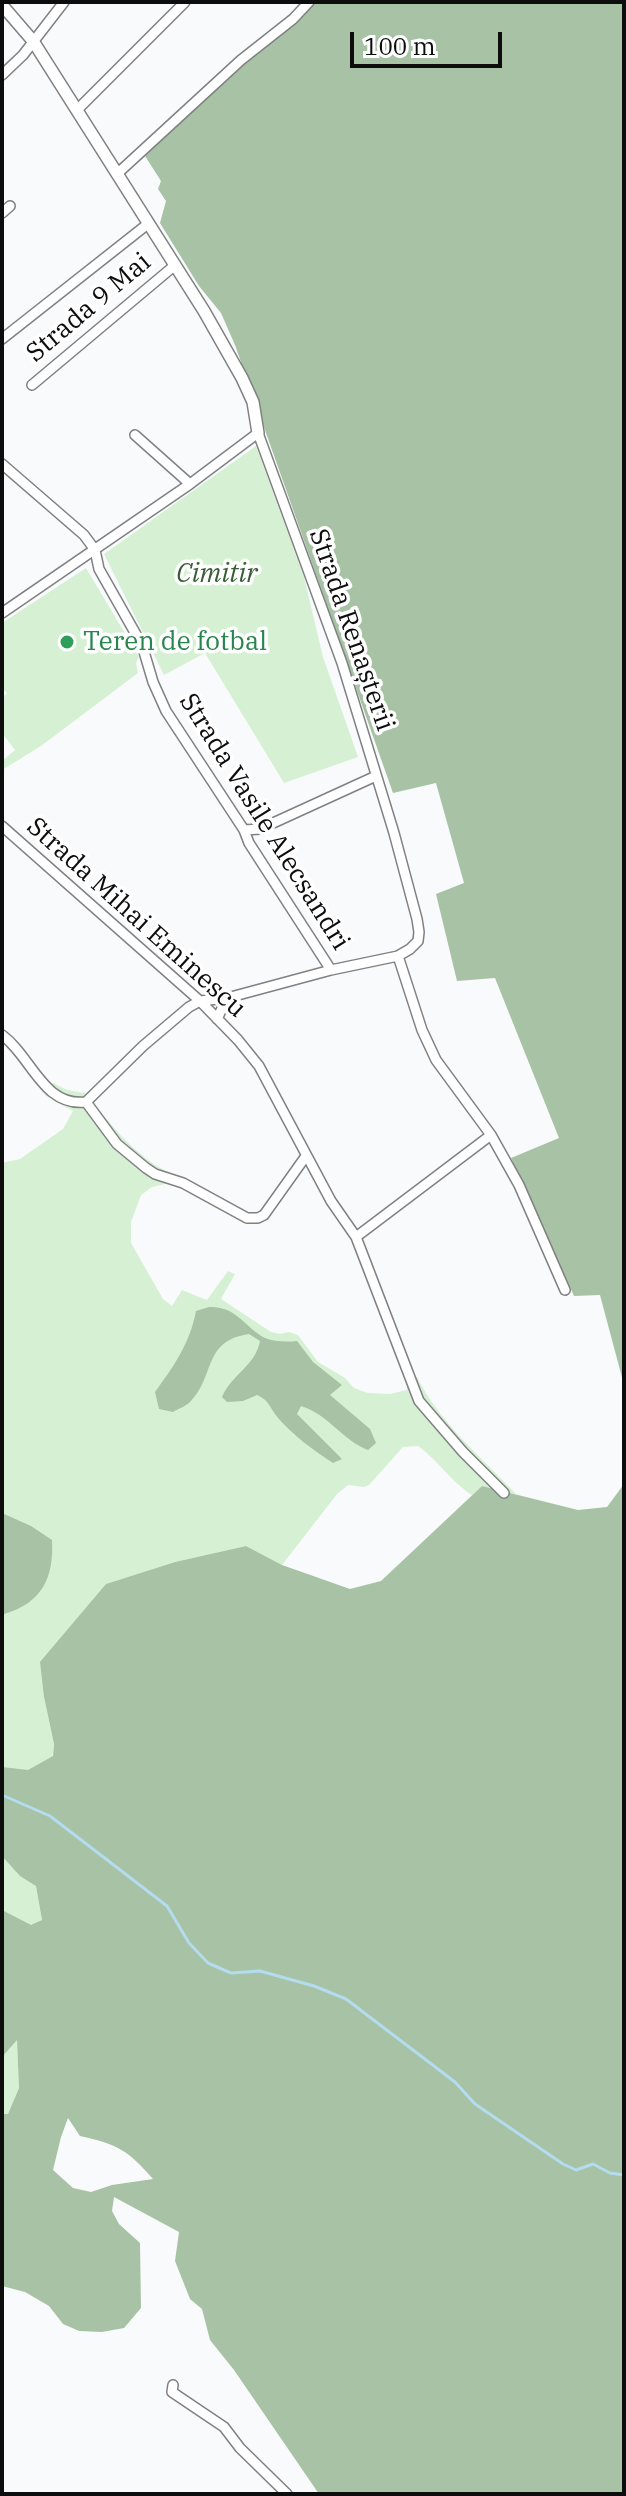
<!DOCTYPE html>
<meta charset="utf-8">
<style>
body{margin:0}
#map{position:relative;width:626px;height:2496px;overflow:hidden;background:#f9fafc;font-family:"IBM Plex Serif",serif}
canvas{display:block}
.frame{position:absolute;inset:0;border:4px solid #0d0d0e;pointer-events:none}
.scale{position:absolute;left:350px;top:32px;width:152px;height:36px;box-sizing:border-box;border:4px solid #0d0d0e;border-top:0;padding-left:10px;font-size:24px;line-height:28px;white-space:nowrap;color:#0d0d0e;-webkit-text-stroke:6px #fff;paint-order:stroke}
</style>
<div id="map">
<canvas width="626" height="2496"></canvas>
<div class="frame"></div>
<div class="scale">100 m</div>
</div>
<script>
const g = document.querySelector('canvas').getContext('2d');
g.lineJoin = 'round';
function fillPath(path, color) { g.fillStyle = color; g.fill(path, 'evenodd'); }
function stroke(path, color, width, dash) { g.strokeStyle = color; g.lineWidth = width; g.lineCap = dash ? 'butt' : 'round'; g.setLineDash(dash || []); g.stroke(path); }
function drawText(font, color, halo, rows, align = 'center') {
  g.font = font + ' "IBM Plex Serif",serif'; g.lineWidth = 7; g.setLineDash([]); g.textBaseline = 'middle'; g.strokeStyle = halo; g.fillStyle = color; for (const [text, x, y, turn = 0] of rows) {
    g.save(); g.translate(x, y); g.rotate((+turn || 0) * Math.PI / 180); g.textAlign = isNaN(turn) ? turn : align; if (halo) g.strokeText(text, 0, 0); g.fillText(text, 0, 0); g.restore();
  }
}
fillPath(new Path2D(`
 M256,446l48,131 19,80 35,100 -74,26 -79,-130 -41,22 -60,-121z
 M86,568l53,89 -3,6 2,10 -97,73 -39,24v-9l13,-11 -13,-17v-35l5,-5 -5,-5v-65z
 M53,1083l14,7 18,3c24,29 50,64 85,80l-5,11 -13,3 -11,8 -10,27v21l32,56 9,7 10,-16 25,10 21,-29 7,3 -14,25 50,33 9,2 9,-2 9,3 20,27 27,16 9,10 14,5 22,1 17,-4v-7l10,-6c22,45 65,81 99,117l-34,-8 -10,9c-23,-15 -32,-33 -54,-49l-15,1 -34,38 -5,2 -16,-2 -11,9 -55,71 -36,-19 -71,16 -69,22 -62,113 10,47 -18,142 6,34 -25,119 2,49 -11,26h-6v-951l18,-4 43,-30 10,-18 -28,-16z`), '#d6f0d3');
fillPath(new Path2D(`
 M312,2h312v1383l-24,-90 -26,1 -63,-138 48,-20 -64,-160 -38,3 -21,-87 28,-11 -28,-100 -43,10 -158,-448 -14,-32 -22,-27 -39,-63 6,-22 -8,-12 3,-8 -16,-25 5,-6 90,-83 66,-55z
 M209,1307c28,-1 35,20 56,31 10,4 22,4 32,3l16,21 29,23 -12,10 40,34 6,14 -8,7c-26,-10 -40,-36 -67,-44l-4,8 45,45 -9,4c-20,-13 -39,-27 -55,-45 -8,-10 -9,-18 -21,-23l-14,6 -16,1 -5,-5c10,-23 34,-32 38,-56l-11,-7c-47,7 -33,42 -59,68 -4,4 -12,7 -17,10l-14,-3 -4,-17c19,-26 35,-49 41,-81z
 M624,1484v1010h-305l-85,-124 -24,-30 -8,-31 -12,-10 -15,-38 4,-29 -65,-35 -2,14 7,13 21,19 1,65 -17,20 -22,4 -23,-1 -16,-7 -14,-18 -24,-14 -23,-6v-172h6l11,-26 -2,-48 -15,17v-147l29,15 11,-5 -6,-34 -16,-10 -18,-20v-89l26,3 25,-14 1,-12 -10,-47 -4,-35 66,-78 69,-22 71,-16 36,19 68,24 31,-8 101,-95 96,24 29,-3zM68,2118l12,18c37,8 48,14 73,43l-41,6 -21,7 -18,-4 -20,-18 8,-33z
 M2,1513l29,13 21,14c2,38 -10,63 -48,74l-2,-1z`), '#a7c2a4');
stroke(new Path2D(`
 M2,1795l48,21 117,90 22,37 19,20 23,10 29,-2 54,15 32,13 109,83 20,22 88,60 13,6 17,-6 17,9 14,2`), '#b3dcef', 3);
const minor = new Path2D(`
 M2,75l21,-20 41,-53
 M78,109l107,-107
 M118,173l123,-113 52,-41 16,-17
 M2,213l8,-7
 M2,339l147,-116
 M32,385l142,-119
 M135,435l55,49
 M2,464l82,71 11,15 4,19 43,76 11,37 13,29 78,119 5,13 82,127
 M2,613l188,-129 68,-51 84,230 52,170 23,86 2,13 -1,9 -8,8 -12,7 -67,14 -104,28 -27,3 -11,6 -46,39 -57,56
 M2,826l198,175 38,39 21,26 72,135 25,36 63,164 44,51 41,41
 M244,830l16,-1 116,-53
 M398,956l24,74 14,30 55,75 28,50 46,105
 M217,1019l10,-21
 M2,1035c30,22 41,72 84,67l31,42 29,24 9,6 28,9 64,35h11l6,-3 42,-59
 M356,1237l135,-102
 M173,2385l-1,7 52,35 16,21 47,46`);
const tertiary = new Path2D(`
 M2,5l31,36 171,270 38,67 11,24 5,31`);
stroke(minor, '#808183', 12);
stroke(tertiary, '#808183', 14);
stroke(minor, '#fff', 9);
stroke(tertiary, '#fff', 11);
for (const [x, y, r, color] of [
 [67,642,8,"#2e9e5b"]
]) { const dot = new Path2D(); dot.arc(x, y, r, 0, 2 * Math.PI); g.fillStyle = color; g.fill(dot); stroke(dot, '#fff', 3); }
drawText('26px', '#0d0d0e', '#fff', [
 ["Strada 9 Mai",89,308,-40],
 ["Strada Renașterii",351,630,71],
 ["Strada Vasile Alecsandri",264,822,58],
 ["Strada Mihai Eminescu",136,918,42]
]);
drawText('italic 26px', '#375e34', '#fff', [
 ["Cimitir",217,574]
]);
drawText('26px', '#27864d', '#fff', [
 ["Teren de fotbal",83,642]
], 'left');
</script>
